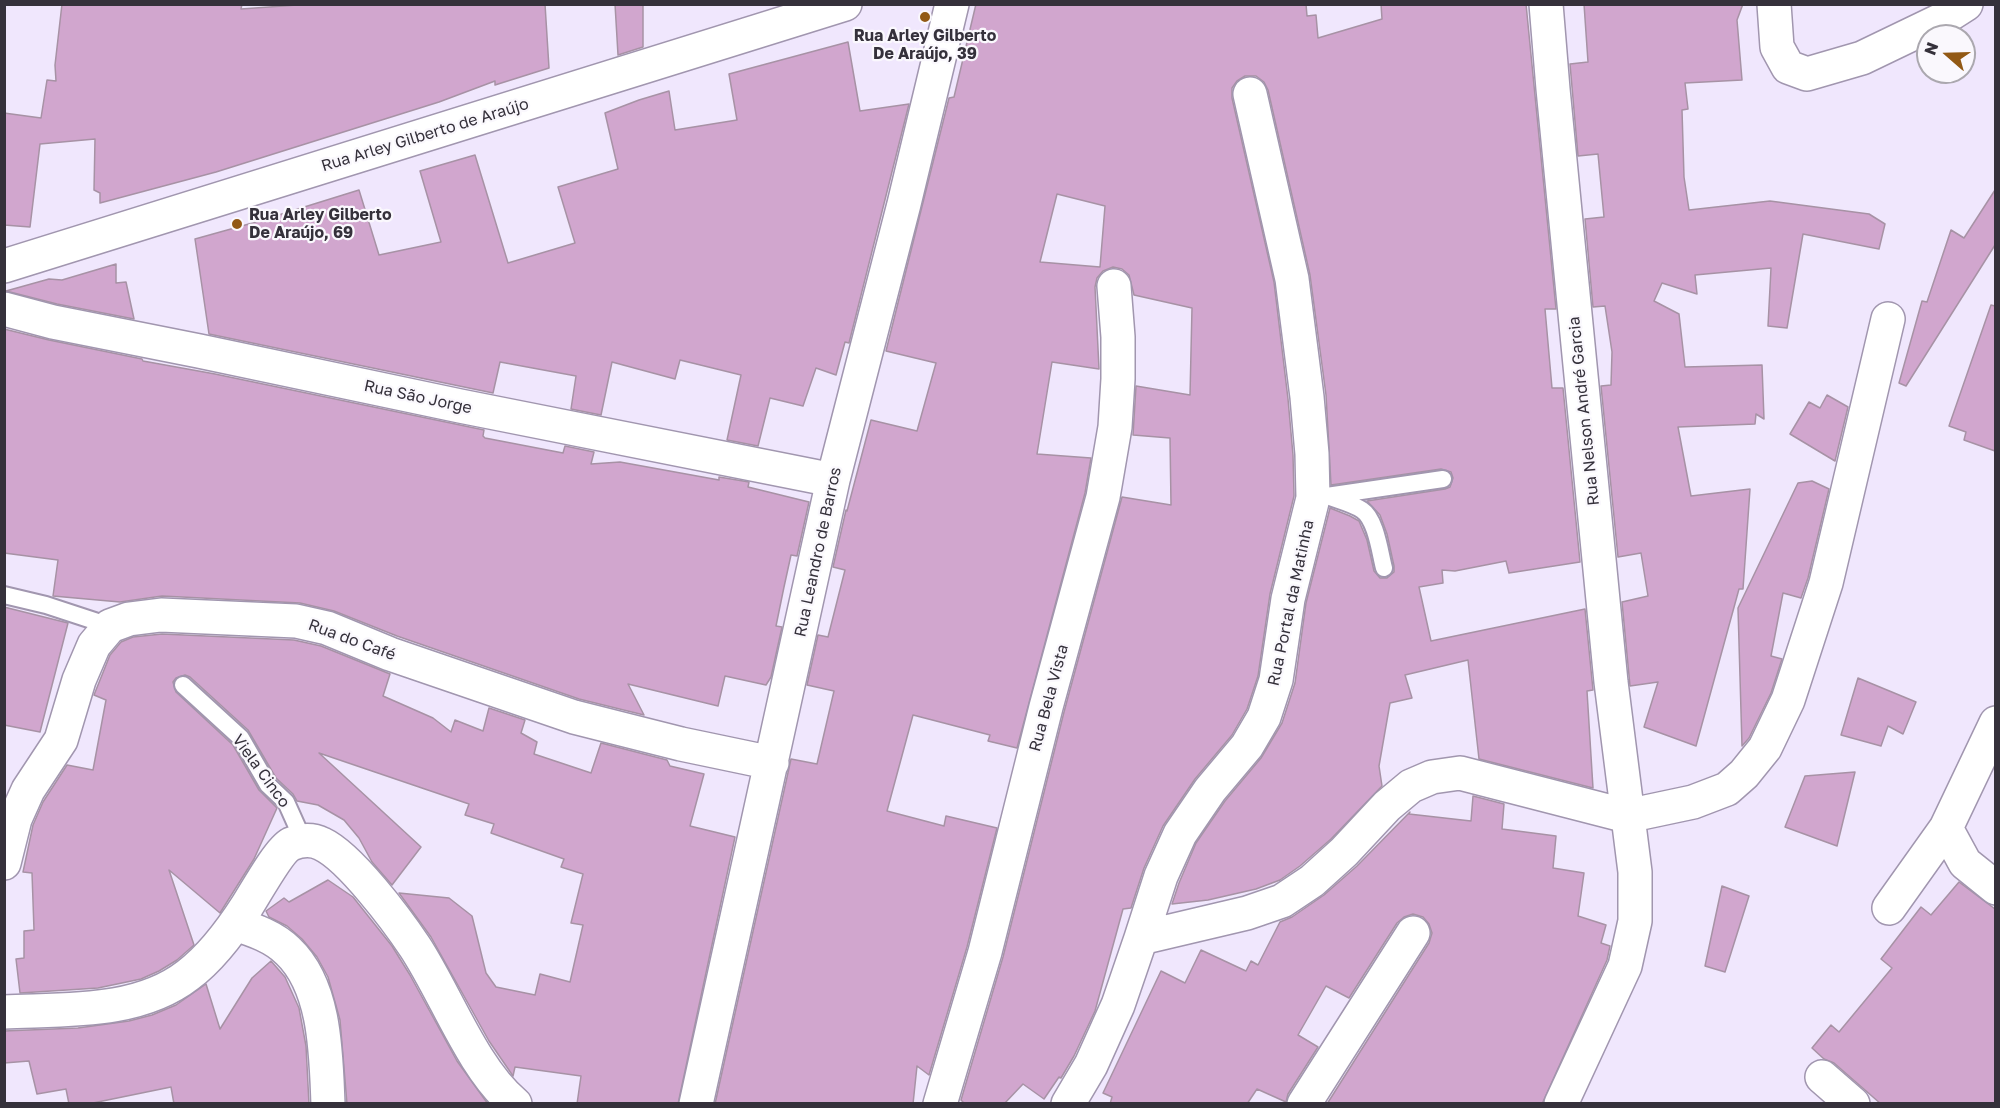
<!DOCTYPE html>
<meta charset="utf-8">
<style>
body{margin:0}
#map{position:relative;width:2000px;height:1108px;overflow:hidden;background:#f0e7fd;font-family:"Golos Text",sans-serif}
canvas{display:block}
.frame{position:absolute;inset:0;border:6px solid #35313b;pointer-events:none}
.north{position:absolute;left:1916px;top:24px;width:60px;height:60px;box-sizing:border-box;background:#faf8fd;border:2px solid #aba8af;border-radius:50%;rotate:290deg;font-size:16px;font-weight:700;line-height:24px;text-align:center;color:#35313b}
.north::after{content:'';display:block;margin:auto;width:21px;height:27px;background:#925915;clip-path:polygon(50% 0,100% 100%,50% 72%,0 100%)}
</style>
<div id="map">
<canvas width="2000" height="1108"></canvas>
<div class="frame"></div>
<div class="north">N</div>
</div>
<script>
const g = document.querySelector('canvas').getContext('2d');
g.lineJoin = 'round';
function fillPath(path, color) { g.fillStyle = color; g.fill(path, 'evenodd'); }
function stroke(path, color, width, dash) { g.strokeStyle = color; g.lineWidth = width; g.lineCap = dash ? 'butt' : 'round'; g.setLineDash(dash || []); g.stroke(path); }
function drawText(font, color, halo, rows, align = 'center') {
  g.font = font + ' "Golos Text",sans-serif'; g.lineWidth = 4.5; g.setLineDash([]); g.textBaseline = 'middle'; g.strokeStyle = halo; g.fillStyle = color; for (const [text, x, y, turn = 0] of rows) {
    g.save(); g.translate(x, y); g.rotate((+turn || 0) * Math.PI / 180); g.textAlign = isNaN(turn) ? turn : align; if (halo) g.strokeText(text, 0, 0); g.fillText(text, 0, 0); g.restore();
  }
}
const building = new Path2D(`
 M62,4h180l-1,5 70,-5h234l4,64 -54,17v-4l-56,21 -223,70 -116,31v-10l-6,-3 1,-51 -55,5 -10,83 -26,-2v-112l37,5 6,-38 9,1 -1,-16z
 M615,4h28v43l-25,8z
 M976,4h330l1,12 9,-1 2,23 64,-19 -1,-15h145l30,305h-11l7,79h11l17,174 -71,11 -3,-12 -51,10 -13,-1 1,13 -24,4 12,54 154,-32 8,81 -6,1 6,97 -114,-29 -11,-99 -63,15 7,23 -22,5 -11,63 3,20 -51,53 -31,27 -20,14 -24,9 -48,11 -36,4 7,-21 17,-40 29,-42 36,-43 21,-35 13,-40 11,-80 24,-95 20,8 9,5 8,19 7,31 6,7h7l7,-6v-6l-7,-32 -7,-19 -13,-14 78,-12 5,-2 3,-9 -2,-6 -10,-3 -110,16 -5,-90 -16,-120 -42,-185 -4,-8 -8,-6h-11l-8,5 -5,7v10l42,184 14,117 5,56 1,41 -24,98 -12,82 -11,33 -15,26 -37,44 -32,47 -19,42 -13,40 -8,1 -28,102 -21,45 -13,22 -2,-1 -15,22 -21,-15 -19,20h-39l-4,-4 42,-143 61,-245 58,-215 49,8 -1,-67 -37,-3 3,-49 54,9 2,-87 -58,-13 -5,-20 -7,-6 -9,-2 -10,4 -6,7 -2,9 4,82 -47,-7 -15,92 54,4 -6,35 -68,255 -29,-7 2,-6 -77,-20 -26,96 57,15 2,-10 51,12 -30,119 -38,128 -12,-9 -4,38h-198l76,-345 26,5 17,-73 -27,-6 11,-50 10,2 17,-67 -12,-3 13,-57 1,1 24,-91 46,11 19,-68 -50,-12 63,-253 5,-1zM1057,194l48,12 -5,61 -60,-5z
 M1584,4h159l-6,16 5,60 -57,3 3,26 -6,1 2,67 5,33 81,-9 99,13 16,10 -6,25 -76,-15 -16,94 -19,-2 3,-58 -76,7 2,19 -35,-11 -8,18 25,13 6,53 77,-2 2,54 -8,-5 -1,10 -77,3 13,69 59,-7 -7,100h-4l-43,157 -52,-19 14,-45 -28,4 -8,-84 26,-6 -7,-43 -23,4 -17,-171 10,-1 1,-33 -7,-46 -12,1 -8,-88 19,-2 -6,-63 -20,2 -8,-92 18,-2z
 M848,42l12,69 49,-7 -60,239 -4,-1 -9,33 -20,-7 -13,38 -33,-8 -12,48 -31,-6 14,-65 -61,-15 -5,19 -63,-17 -11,53 -30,-6 5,-33 -76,-14 -7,31 -284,-59 -14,-95 61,-17 103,-32 20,65 62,-13 -21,-71 55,-16 33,108 67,-20 -17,-56 60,-18 -13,-56 34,-13 30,-9 6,39 62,-10 -8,-46z
 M1995,190v55l-89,141 -7,-3 23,-82 5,1 24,-72 13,8z
 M116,264v19l10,-1 8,37 -77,-15 -51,-13 43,-12 13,1z
 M1991,305l4,1v145l-31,-11 2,-8 -17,-6z
 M4,329l45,11 93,19 1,2 72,13 269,56 -1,6 2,2 78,15 2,-7 29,6 -3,12 29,-2 99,18v-3l30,5 -1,5 61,15 -12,54 -6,-1 -7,32 -8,39 6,1 -11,50 -5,8 -41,-9 -7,30 -90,-22 16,31 -65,-16 -182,-63 -63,-25 -34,-8 -138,-7 -42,6 -67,-6 5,-36 -54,-7z
 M1827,395l21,12 -13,54 -45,-27 19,-32 11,6z
 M1812,481l17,8 -21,89 -7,20 -18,-5 -12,63 11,3 -11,34 -22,45 -7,8 -4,-138 60,-125z
 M4,607l64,16 -28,109 -36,-7z
 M162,634l132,6 27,6 69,28 -7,22 50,22 18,14 4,-12 28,11 6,-23 36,12 -4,13 16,9 -3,12 57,19 10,-30 66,17 3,6 34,8 -14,52 45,11 -57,267h-101l4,-28 -66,-9 -2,9 -24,-35 -58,-104 -32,-44 50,5 23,18 14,57 10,14 39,8 5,-21 30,8 13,-57 -12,-2 12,-49 -22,-7 3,-8 -73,-26 3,-9 -29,-9 4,-11 -150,-51 102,94 -29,38 -20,-23 -13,-24 -15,-18 -26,-15 -21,-4 -4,-7 -17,-16 -28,-48 -58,-53 -5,-2 -9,3 -3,4 3,10 57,53 26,45 18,18 -23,51 -34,54 -51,-43 25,75 -17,15 -18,11 -18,8 -43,9 -78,5 -4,-34 8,-1v-27l10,-1 -2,-57 -9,-1 10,-47 10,-23 24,-37 26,5 13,-70 -12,-5 16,-40 11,-13 12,-5z
 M1858,678l58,24 -13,32 -15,-8 -7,20 -40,-11z
 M1855,772l-18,74 -52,-19 20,-51z
 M1473,796l31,8 -2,25 54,7 -3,32 31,5 -6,43 28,9 -5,18 9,3 -3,14 -65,144h-215l102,-161 3,-10 -3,-9 -6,-7 -10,-3 -9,3 -7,6 -48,75 -23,-12 -28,49 20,12 -30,47 -2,8 -29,-13 -10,15h-137l2,-7 -9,-4 58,-122 24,12 16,-33 45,21 5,-10 7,4 22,-43 12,-5 32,-22 33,-29 53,-54 -1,2 62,7z
 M328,880l25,17 39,49 18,29 47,86 31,43h-141l-7,-84 -12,-43 -11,-20 -15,-18 -15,-13 -18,-9 -3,-6 18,-13 5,4z
 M1959,882l36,27v195h-114l-47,-41 -10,-4 -12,-11 19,-23 8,7 53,-64 -11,-9 40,-52 10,8z
 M1722,886l27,10 -24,76 -20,-6z
 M271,961l14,16 14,31 7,38 3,58h-135l-3,-17 -83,17h-19l-3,-15 -29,5 -8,-33 -25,2v-32l74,-3 51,-7 23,-6 24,-10 30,-21 14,45 32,-51z`);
fillPath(building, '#d1a6ce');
stroke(building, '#a792a5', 1.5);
const service = new Path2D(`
 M1330,497c11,4 23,7 32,13 14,9 18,43 22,58
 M1313,498l130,-19
 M4,595l42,10 64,21
 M183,685l58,53 27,47 18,17 17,38`);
const minor = new Path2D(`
 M1546,4l7,85 58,593 24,190v49l-10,45 -64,138
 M1774,4l3,43 11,20 19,7 55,-16 79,-38 25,-16
 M4,309l49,13 146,29 261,55 373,74
 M1946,828l19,35 31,25
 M4,863l11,-44 13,-29 33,-50 18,-60 15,-35 16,-19 19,-7 32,-4 135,6 31,7 63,26 184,63 107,27 91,19
 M1889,908l57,-80 50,-105
 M235,924c19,6 39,13 53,27 38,36 38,104 40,153
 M1141,938l20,-62 19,-42 30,-44 37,-44 17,-29 12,-37 12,-81 25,-101 -1,-44 -5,-57 -15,-118 -42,-185
 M4,1012c61,-3 134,2 184,-37 24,-18 43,-44 59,-69 9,-14 32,-56 44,-62 10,-4 21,-5 31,0 28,13 75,76 93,103 31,47 57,121 100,157
 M1822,1077l31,27
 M696,1104l137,-624 71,-276 48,-200
 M940,1104l45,-152 61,-245 57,-210 12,-70 3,-48v-42l-4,-51
 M1068,1104l23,-39 27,-60 23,-67 106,-25 35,-12 30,-20 32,-29 43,-46 24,-20 21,-9 28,-4 167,43 66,-14 34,-13 17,-15 21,-26 23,-48 38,-117 62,-264
 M1304,1104l109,-171`);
const tertiary = new Path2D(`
 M4,266l841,-262`);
stroke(service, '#a196af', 20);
stroke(minor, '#a196af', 36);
stroke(tertiary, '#a196af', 36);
stroke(service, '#fff', 16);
stroke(minor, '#fff', 33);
stroke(tertiary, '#fff', 33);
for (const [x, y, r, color] of [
 [925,17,6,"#925915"],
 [237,224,6,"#925915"]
]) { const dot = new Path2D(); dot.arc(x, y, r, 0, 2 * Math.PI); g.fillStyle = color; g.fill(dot); stroke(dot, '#faf8fd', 2); }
drawText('bold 16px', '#35313b', '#faf8fd', [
 ["Rua Arley Gilberto",925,36],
 ["De Araújo, 39",925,54],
 ["Rua Arley Gilberto",249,215,"left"],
 ["De Araújo, 69",249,233,"left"]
]);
drawText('16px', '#35313b', '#faf8fd', [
 ["Rua Arley Gilberto de Araújo",425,135,-17],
 ["Rua São Jorge",418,397,12],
 ["Rua Nelson André Garcia",1584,411,-96],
 ["Rua Leandro de Barros",818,552,-78],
 ["Rua Portal da Matinha",1291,603,-78],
 ["Rua do Café",352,640,20],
 ["Rua Bela Vista",1049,698,-75],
 ["Viela Cinco",261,771,54]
]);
</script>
